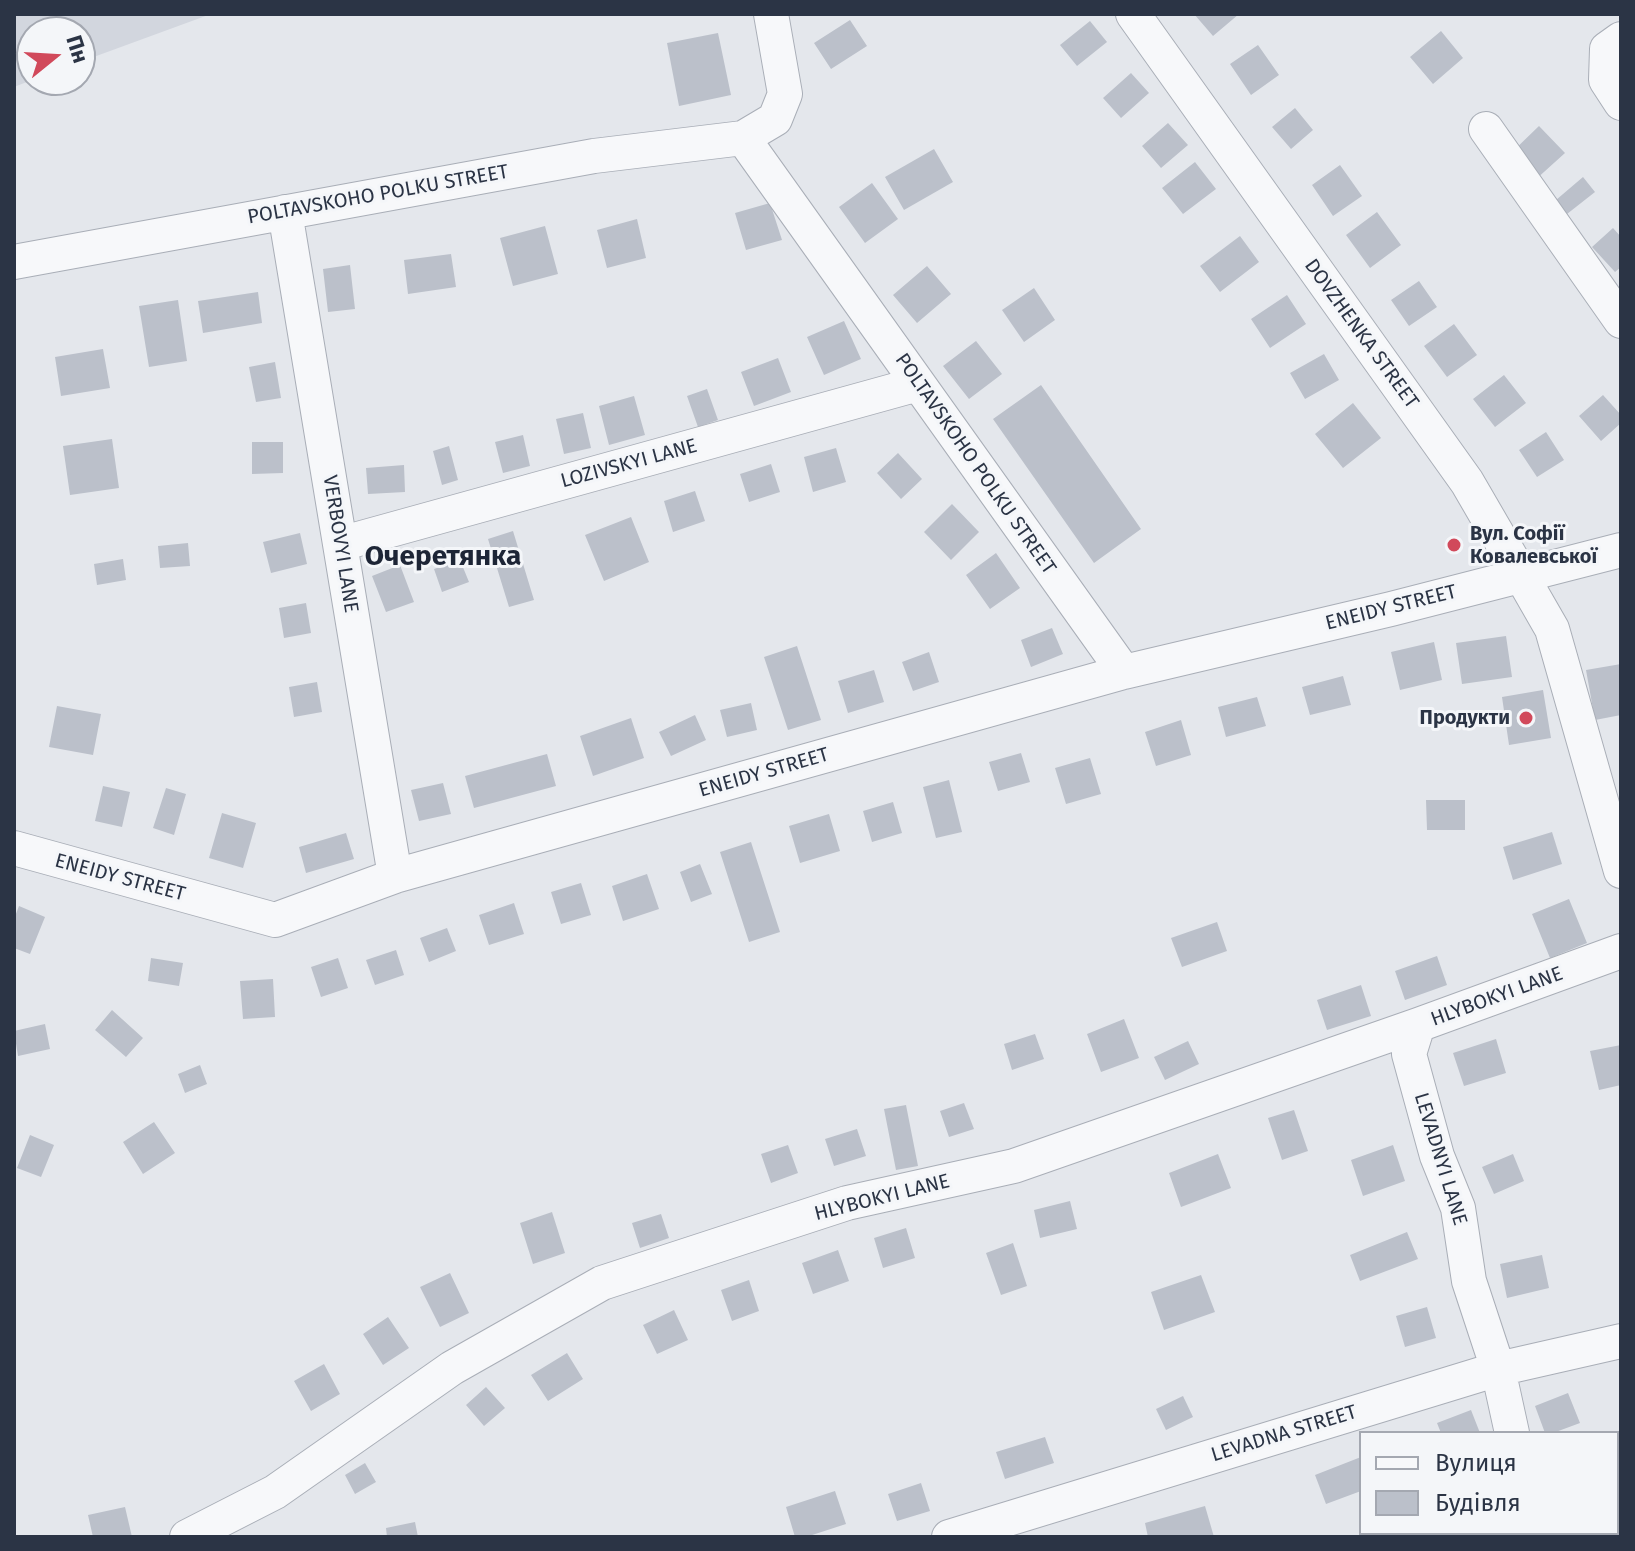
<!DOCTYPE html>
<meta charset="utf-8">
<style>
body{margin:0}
#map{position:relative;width:1635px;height:1551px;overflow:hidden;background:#e4e7ec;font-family:"Fira Sans",sans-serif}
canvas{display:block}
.frame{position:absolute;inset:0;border:16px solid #2b3445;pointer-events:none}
.legend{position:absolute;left:1359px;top:1431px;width:260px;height:104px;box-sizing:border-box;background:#f4f6f9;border:2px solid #a4a8b1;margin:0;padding:10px 14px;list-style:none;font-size:24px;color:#2b3445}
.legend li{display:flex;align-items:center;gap:16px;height:40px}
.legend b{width:40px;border:2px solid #a4a8b1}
.north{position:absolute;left:16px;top:16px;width:80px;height:80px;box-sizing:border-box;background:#f4f6f9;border:2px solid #a4a8b1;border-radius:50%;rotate:72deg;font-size:22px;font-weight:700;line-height:32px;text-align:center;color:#2b3445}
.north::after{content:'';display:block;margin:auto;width:28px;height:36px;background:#d1495b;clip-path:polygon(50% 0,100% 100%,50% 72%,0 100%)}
</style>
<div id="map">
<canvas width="1635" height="1551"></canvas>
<div class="frame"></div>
<ul class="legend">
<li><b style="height:10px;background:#f7f8fa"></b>Вулиця</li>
<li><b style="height:22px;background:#bbc0ca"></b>Будівля</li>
</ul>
<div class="north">Пн</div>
</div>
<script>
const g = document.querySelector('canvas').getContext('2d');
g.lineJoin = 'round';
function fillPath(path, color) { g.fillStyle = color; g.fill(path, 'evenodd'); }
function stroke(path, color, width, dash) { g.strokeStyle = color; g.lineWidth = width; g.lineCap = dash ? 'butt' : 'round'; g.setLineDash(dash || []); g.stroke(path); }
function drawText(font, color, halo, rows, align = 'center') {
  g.font = font + ' "Fira Sans",sans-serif'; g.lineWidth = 6; g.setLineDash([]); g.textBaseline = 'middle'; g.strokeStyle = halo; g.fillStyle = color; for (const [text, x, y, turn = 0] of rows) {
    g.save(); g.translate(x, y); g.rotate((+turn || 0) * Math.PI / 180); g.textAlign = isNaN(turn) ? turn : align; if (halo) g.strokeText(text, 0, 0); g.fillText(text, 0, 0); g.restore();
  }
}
fillPath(new Path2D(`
 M14,14h197l-131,48v-30h-48v48l-18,7z`), '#d2d6de');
stroke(new Path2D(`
 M1617,1487l4,-3
 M1559,1537l5,-4`), '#9fb4cc', 9);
fillPath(new Path2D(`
 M1194,14h45l-26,22z
 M850,20l17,26 -36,23 -17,-26z
 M1090,21l17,21 -30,24 -17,-21z
 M1441,31l22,27 -30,26 -23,-27z
 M718,33l13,62 -52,11 -12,-63z
 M1258,45l21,30 -28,20 -21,-31z
 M1131,73l18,20 -28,25 -18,-20z
 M1295,108l18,22 -22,19 -19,-22z
 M1168,123l20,22 -27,23 -19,-22z
 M1539,126l26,27 -31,28 -25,-26z
 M934,149l19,33 -49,28 -19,-33z
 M1195,162l21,27 -33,25 -21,-26z
 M1340,165l22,31 -29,20 -21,-31z
 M1583,177l12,15 -28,22 -11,-14z
 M872,183l26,36 -33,24 -26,-36z
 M770,203l12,37 -36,10 -11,-37z
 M1377,212l24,33 -31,23 -24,-33z
 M637,219l9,39 -39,10 -10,-38z
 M545,226l13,48 -45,12 -13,-48z
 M1613,228l8,9v30l-6,5 -23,-25z
 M1240,236l19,26 -39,30 -20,-26z
 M451,254l5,33 -48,7 -4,-34z
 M350,265l5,44 -27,3 -5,-43z
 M927,266l24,28 -34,29 -24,-28z
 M1419,281l18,26 -28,19 -18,-26z
 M1034,288l21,32 -31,22 -22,-32z
 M258,292l4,31 -59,10 -5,-32z
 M1287,295l19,29 -36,24 -19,-29z
 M178,300l9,61 -38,6 -10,-61z
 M844,321l17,38 -37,16 -17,-38z
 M1454,324l23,31 -30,22 -23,-31z
 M976,341l26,33 -33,25 -26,-33z
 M103,349l7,39 -49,8 -6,-39z
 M1324,354l15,26 -34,19 -15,-26z
 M778,358l13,34 -37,14 -13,-34z
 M275,362l6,36 -25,4 -7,-35z
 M1504,375l22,28 -31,24 -22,-28z
 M1041,385l100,144 -47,34 -101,-144z
 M707,389l11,31 -20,7 -11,-31z
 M1603,395l18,20v8l-20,18 -22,-25z
 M634,396l11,39 -36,10 -10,-39z
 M1353,403l28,35 -38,30 -28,-34z
 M583,413l8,35 -27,6 -8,-35z
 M1546,432l18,28 -27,17 -18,-27z
 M523,435l7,31 -27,7 -8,-31z
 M112,439l7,49 -49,7 -7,-49z
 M252,442h31v31l-31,1z
 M449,446l9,34 -16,5 -9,-34z
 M836,448l10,34 -33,10 -9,-35z
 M898,453l24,26 -21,20 -24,-26z
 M771,464l9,28 -31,10 -9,-28z
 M404,465l1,27 -37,2 -2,-26z
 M695,491l10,30 -32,11 -9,-31z
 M952,504l27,28 -28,28 -27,-28z
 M631,517l18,45 -45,19 -19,-46z
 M513,531l21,69 -25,7 -21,-68z
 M300,533l7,31 -36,9 -8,-31z
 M188,543l2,23 -30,2 -2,-22z
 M996,553l24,35 -30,21 -24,-34z
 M123,559l3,21 -29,5 -3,-21z
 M460,560l9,22 -27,10 -8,-23z
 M400,565l14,37 -28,10 -14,-36z
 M306,603l5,30 -27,5 -5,-30z
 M1052,628l11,26 -32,13 -10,-27z
 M1506,636l6,41 -50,7 -6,-41z
 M1434,642l8,38 -42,10 -9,-38z
 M797,646l24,74 -33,10 -24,-73z
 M929,652l10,30 -26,9 -11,-29z
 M1621,664v51l-26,5 -9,-50z
 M874,670l10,32 -36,11 -10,-32z
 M1343,676l8,29 -41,10 -8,-28z
 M317,682l5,30 -28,5 -5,-30z
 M1543,690l8,48 -42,7 -7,-48z
 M1257,697l9,29 -40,11 -8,-30z
 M751,703l6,27 -30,7 -7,-27z
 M57,706l44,8 -8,41 -44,-8z
 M695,715l11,25 -35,16 -12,-24z
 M631,718l13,40 -51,18 -13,-40z
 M1181,720l10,35 -35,11 -11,-34z
 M1021,753l9,29 -32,9 -9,-29z
 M547,754l9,32 -82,22 -9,-32z
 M1090,758l11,36 -35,10 -11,-36z
 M949,780l13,52 -26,6 -13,-51z
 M443,783l8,31 -32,7 -8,-31z
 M103,786l27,6 -8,35 -27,-6z
 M166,788l20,6 -12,41 -21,-7z
 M1426,800h39v30h-38z
 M893,802l9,31 -30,9 -9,-31z
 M222,813l34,10 -13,45 -34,-10z
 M829,814l11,37 -40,12 -11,-37z
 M1552,832l10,32 -49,16 -10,-33z
 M346,833l8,26 -48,14 -7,-26z
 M751,842l29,90 -31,10 -29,-90z
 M700,864l12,30 -21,8 -11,-30z
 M647,874l12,35 -36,12 -11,-35z
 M581,883l10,32 -30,9 -10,-32z
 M1569,899l18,44 -37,15 -18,-44z
 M514,903l10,31 -35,11 -10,-30z
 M19,906l26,11 -15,37 -16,-6v-29z
 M1217,922l10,29 -45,16 -11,-29z
 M447,928l9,23 -27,11 -9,-24z
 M396,950l8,25 -29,10 -9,-25z
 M1437,956l10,29 -42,15 -10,-29z
 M151,958l32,5 -4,23 -31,-5z
 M338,958l10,30 -27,9 -10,-30z
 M273,979l2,38 -32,2 -3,-38z
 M1361,985l10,31 -44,14 -10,-30z
 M112,1010l31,28 -17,19 -31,-27z
 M1124,1019l15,39 -38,14 -14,-38z
 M45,1024l5,25 -32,7 -4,-25z
 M1035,1034l9,25 -32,11 -8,-26z
 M1496,1039l10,34 -42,13 -11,-33z
 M1188,1041l11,23 -34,16 -11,-23z
 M1621,1045v40l-22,5 -9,-39z
 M200,1065l7,19 -22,9 -7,-19z
 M964,1103l10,26 -25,8 -9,-26z
 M906,1105l12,61 -22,4 -12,-61z
 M1294,1110l14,41 -26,9 -14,-42z
 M154,1122l21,31 -32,21 -20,-32z
 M857,1129l9,27 -32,10 -9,-27z
 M30,1135l24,10 -13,32 -24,-9z
 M788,1145l10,28 -27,10 -10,-29z
 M1393,1145l12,36 -42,15 -12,-36z
 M1218,1154l13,34 -50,19 -12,-34z
 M1513,1154l11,27 -30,13 -12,-27z
 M1070,1201l7,28 -37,9 -6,-28z
 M552,1212l13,41 -32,11 -13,-41z
 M661,1214l8,24 -29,10 -8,-25z
 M906,1228l9,30 -32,10 -9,-30z
 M1407,1232l11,27 -58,22 -10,-26z
 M1013,1243l14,43 -26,9 -15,-42z
 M838,1250l11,31 -36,13 -11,-31z
 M1542,1255l7,33 -42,10 -7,-34z
 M450,1273l19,40 -29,14 -20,-40z
 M1201,1275l14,37 -51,18 -13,-38z
 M749,1280l10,31 -27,10 -11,-31z
 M1427,1307l9,31 -31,9 -9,-31z
 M674,1310l14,30 -31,14 -14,-29z
 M388,1317l21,31 -26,17 -20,-31z
 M567,1353l16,26 -35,22 -17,-26z
 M324,1364l16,30 -29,17 -17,-30z
 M486,1387l19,21 -21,18 -18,-21z
 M1568,1393l12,30 -27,10h-8l-10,-27z
 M1183,1396l10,21 -27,13 -10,-21z
 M1471,1410l9,23h-39l-4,-10z
 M1045,1437l9,26 -49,16 -9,-27z
 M1361,1457v34l-35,13 -11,-29z
 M365,1463l11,19 -21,12 -10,-19z
 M921,1483l9,28 -33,10 -9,-27z
 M835,1491l11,33 -40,13h-11l-9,-30z
 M1205,1506l9,31h-66l-3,-14z
 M125,1507l7,30h-39l-5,-22z
 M415,1522l3,15h-31l-1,-9z
 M1467,1533h35l1,4h-35z`), '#bbc0ca');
const minor = new Path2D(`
 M1133,14l334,468 54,93 31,54 69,242
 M1621,39l-14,10 -1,31 15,23
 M1486,129l135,192
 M743,138l381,534
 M285,212l110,664
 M14,262l580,-106 149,-18 32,-19 10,-25 -14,-80
 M340,544l578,-160
 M14,848l261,72 120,-44 729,-204 267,-63 230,-59
 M1418,1025l-9,29 28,102 21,52 11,73 29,88 14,64
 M187,1537l88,-45 177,-124 150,-85 245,-80 167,-37 404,-141 203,-74
 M949,1537l549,-168 123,-28`);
stroke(minor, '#a9aeb7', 36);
stroke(minor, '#f7f8fa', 34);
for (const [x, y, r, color] of [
 [1454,545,8,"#d1495b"],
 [1526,718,8,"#d1495b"]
]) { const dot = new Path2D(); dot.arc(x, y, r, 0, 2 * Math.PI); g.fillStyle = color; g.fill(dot); stroke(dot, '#f4f6f9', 3); }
drawText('20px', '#2b3445', '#f4f6f9', [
 ["POLTAVSKOHO POLKU STREET",378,195,-10],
 ["DOVZHENKA STREET",1361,334,54],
 ["LOZIVSKYI LANE",629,464,-15],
 ["POLTAVSKOHO POLKU STREET",975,464,55],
 ["VERBOVYI LANE",340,544,81],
 ["ENEIDY STREET",1391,608,-14],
 ["ENEIDY STREET",764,773,-16],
 ["ENEIDY STREET",120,878,15],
 ["HLYBOKYI LANE",1497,997,-20],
 ["LEVADNYI LANE",1440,1159,73],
 ["HLYBOKYI LANE",882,1198,-14],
 ["LEVADNA STREET",1284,1434,-17]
]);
drawText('bold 20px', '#2b3445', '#f4f6f9', [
 ["Вул. Софії",1470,534],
 ["Ковалевської",1470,557],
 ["Продукти",1510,718,"right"]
], 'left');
drawText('bold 28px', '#1d2536', '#f4f6f9', [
 ["Очеретянка",443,557]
]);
</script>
